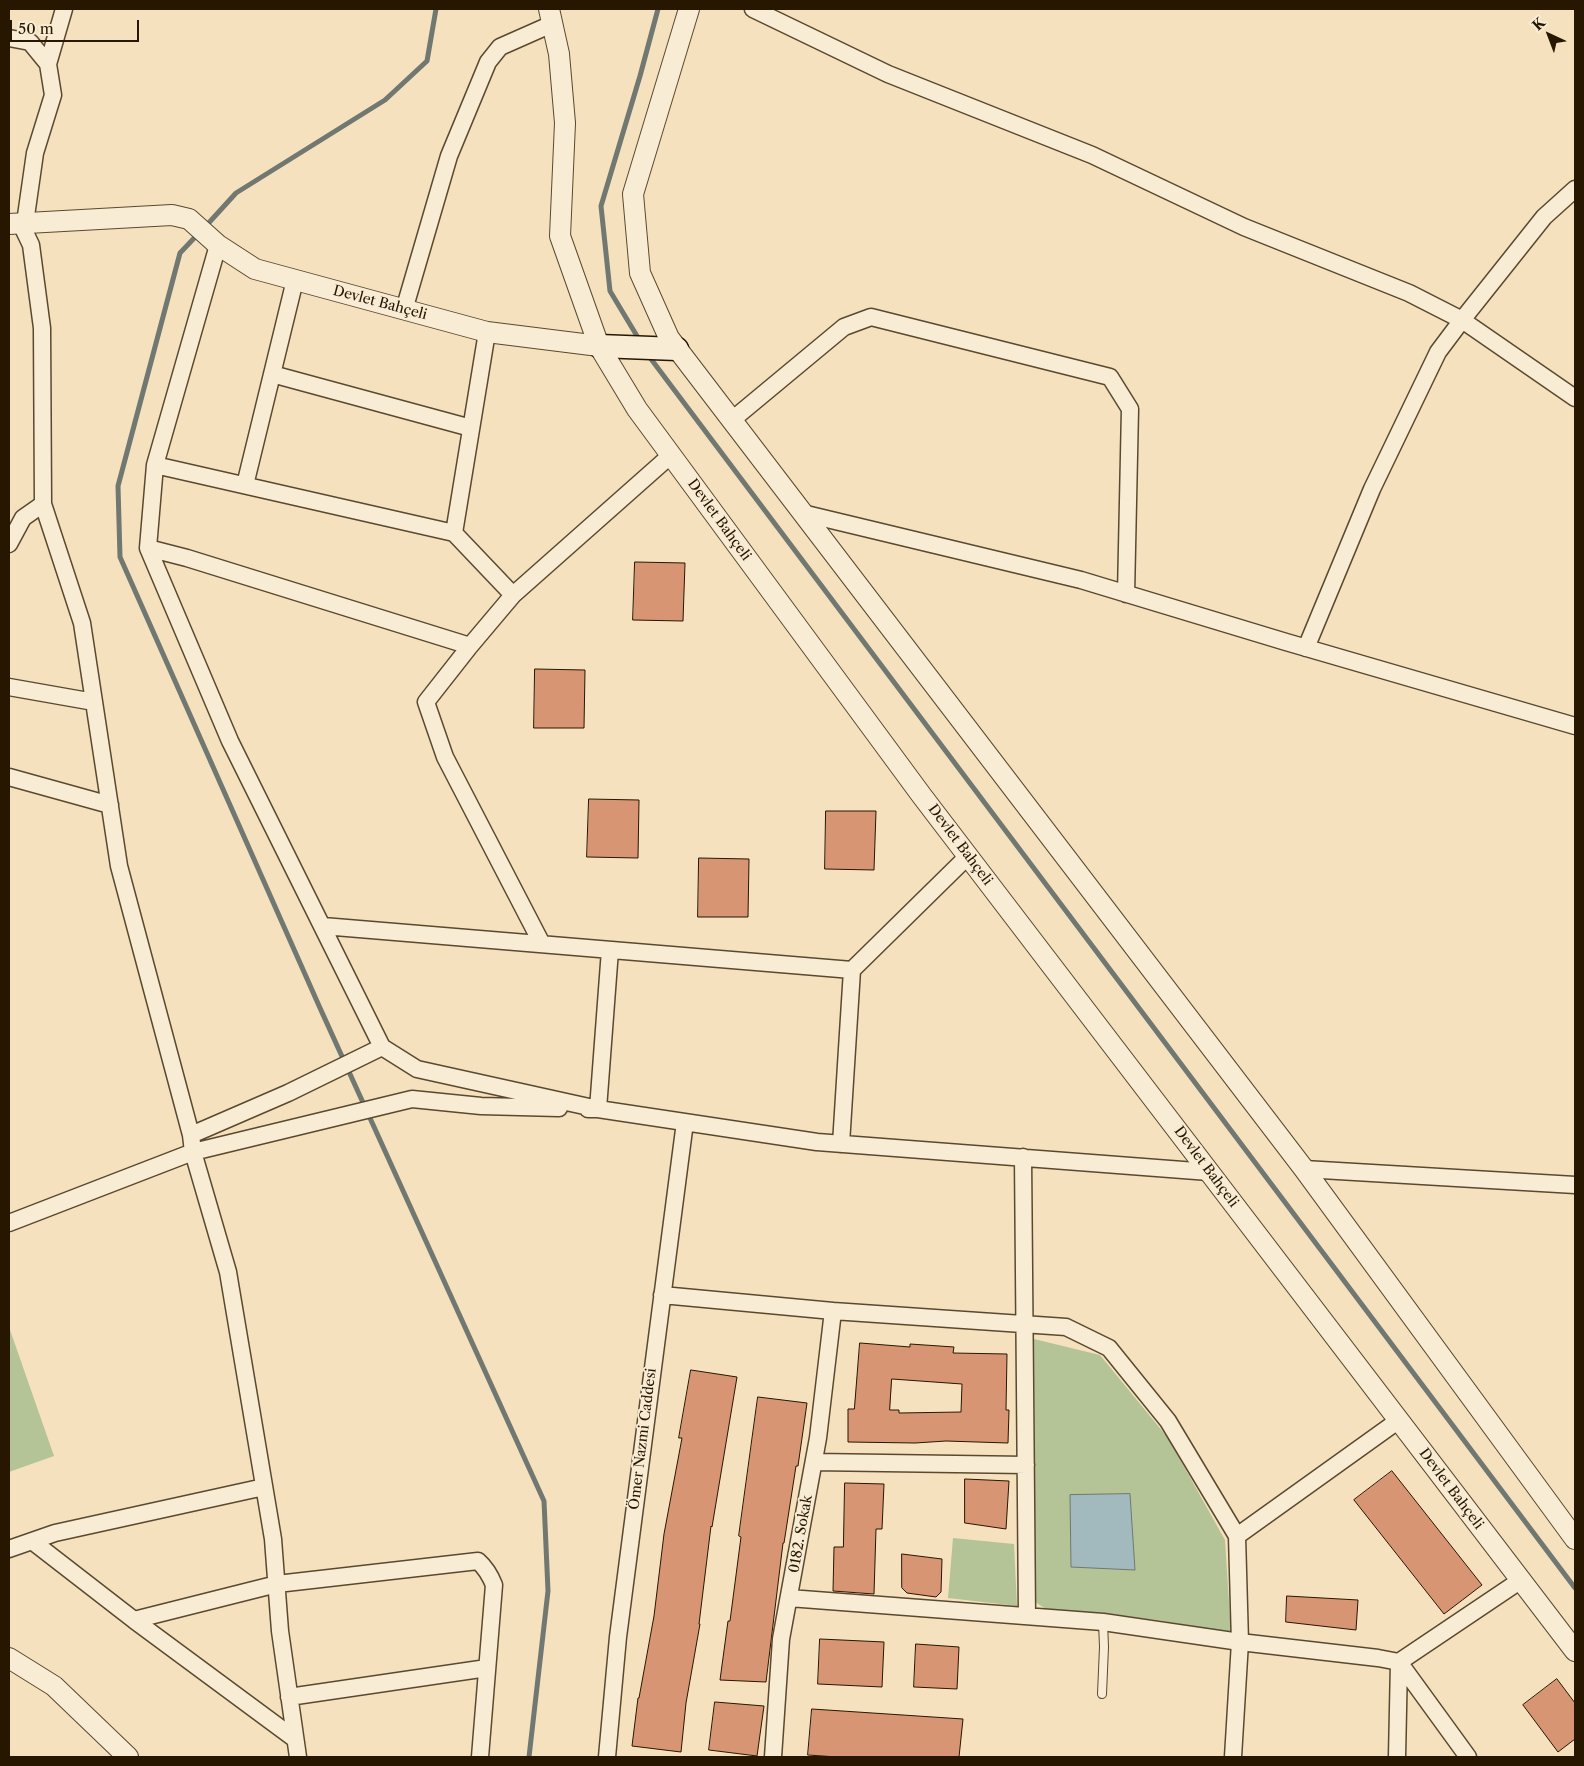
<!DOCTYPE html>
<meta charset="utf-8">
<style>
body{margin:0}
#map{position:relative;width:1584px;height:1766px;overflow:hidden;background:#f5e1bd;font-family:"Libre Caslon Text",serif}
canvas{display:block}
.frame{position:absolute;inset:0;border:10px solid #271600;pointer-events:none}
.north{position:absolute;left:1524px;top:10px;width:50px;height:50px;-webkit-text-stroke:4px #f8ecd4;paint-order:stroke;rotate:317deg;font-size:14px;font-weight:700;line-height:20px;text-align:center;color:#271600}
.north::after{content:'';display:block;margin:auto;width:18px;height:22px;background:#271600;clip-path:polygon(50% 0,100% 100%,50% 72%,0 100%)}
.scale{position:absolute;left:10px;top:20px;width:129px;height:22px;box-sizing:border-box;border:2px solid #271600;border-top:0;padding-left:6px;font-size:15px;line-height:18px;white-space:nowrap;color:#271600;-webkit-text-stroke:4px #f8ecd4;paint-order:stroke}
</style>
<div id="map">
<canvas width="1584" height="1766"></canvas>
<div class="frame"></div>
<div class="north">K</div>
<div class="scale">50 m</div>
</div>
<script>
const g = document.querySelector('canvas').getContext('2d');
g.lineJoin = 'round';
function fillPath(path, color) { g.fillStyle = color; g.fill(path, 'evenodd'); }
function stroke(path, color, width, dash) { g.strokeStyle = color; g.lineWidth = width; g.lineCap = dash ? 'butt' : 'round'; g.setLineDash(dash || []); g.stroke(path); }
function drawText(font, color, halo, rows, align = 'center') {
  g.font = font + ' "Libre Caslon Text",serif'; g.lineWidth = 4; g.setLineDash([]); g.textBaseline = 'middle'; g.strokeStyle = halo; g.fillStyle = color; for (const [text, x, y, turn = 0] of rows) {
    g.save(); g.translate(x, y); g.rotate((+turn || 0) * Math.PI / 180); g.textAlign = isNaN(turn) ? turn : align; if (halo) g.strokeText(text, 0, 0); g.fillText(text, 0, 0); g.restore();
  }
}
fillPath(new Path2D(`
 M9,1327l45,129 -45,16z
 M1034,1339l66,16 68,83 57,102 6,93 -74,-13 -111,-11 -11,-7z
 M953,1538l61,6 3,62 -69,-8z`), '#b5c496');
const water = new Path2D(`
 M1130,1494l5,76 -64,-3 -1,-72z`);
fillPath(water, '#a2babd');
stroke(water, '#717871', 1);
stroke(new Path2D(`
 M205,227l31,-34 149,-93 42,-39 9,-52
 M199,233l-19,20 -62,233 2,71 200,451 224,493 4,90 -19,166
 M640,341l-30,-50 -9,-85 39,-130 18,-67
 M648,355l927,1233`), '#717871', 5);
const building = new Path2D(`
 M635,562l50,1 -2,58 -50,-1z
 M535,669l50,1 -1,58h-50z
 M589,799l50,1 -1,58 -51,-1z
 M826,811h50l-2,59 -49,-1z
 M699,858l50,1 -1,58h-50z
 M860,1343l50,4v-3l44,3 -1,6 54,1 -1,56h3l-1,33 -62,-2 -31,2 -67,-1v-33h6zM892,1379l70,5 -1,28 -62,1v-3h-9z
 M691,1370l46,7 -25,150 -1,-1 -12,98h1l-14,79 -5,49 -49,-6 6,-48h1l15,-82 10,-82 18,-96h-3z
 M758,1397l49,6 -9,63h-2l-12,77h-1l-17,139 -46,-2 8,-59h2l11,-84 -2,-1z
 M1392,1471l90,114 -38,29 -90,-114z
 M965,1479l44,2 -3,48 -41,-6z
 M845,1483l39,1 -2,45h-6l-2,65 -41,-3 1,-44h9z
 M902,1554l40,5 -1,33 -5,5 -29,-4 -5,-5z
 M1287,1596l71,4 -2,30 -70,-8z
 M820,1639l64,3 -2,45 -64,-3z
 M916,1644l43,3 -2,42 -43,-2z
 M1557,1679l18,24v36l-17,13 -35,-47z
 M715,1702l49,4 -7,50 -48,-6z
 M812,1709l151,10 -4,38h-122l-29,-2z`);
fillPath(building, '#d79574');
stroke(building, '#271600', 1);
const service = new Path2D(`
 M1102,1694l2,-47 -1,-25`);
const minor = new Path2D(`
 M753,9l135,65 204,81 152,72 165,66 53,27 -24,32 -66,137 -66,159
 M9,38l21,4 18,22 5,31 -18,58 -10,70
 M48,64l16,-55
 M1575,189l-31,28 -82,103 113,78
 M21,224l10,21 11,83 1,176 39,119 37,243 72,269 2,17 35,120 45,267 7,92 18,126
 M218,245l-63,220 -7,83 82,193 152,306
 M404,310l45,-154 39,-94 12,-15 52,-23
 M272,374l199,54
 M732,420l112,-93 27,-10 239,60 20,32 -4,185
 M155,465l299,68 59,62
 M245,485l50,-205
 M802,513l279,67 205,62 289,84
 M454,533l33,-201
 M9,544l14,-26 20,-14
 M148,548l39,10 283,88
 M9,687l85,15
 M9,777l101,28
 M323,926l529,44
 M542,944l-97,-187 -19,-55 44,-56 43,-51 158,-140
 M588,1109h10l12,-159
 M191,1135l97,-42 94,-46 35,22 181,40 219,33 392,30
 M841,1144l11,-174 116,-114
 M1023,1157l4,459
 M1304,1169l271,16
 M9,1223l184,-71 219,-53 69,7 78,2
 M662,1295l171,16 233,16 43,21 59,73 69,115 3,106 -7,115
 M814,1462l212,3
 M1237,1536l162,-116
 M32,1541l102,79 161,119
 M9,1549l46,-16 209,-46
 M789,1598l314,24 137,20 138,16 21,4 122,-82
 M134,1620l143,-36 201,-23c8,7 12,14 16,24l-14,172
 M1399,1662l69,95
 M289,1697l198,-29
 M607,1757l11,-120 67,-515
 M773,1757l8,-118 37,-201 15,-127
 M1397,1757l2,-95`);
const tertiary = new Path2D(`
 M549,9l10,45 6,69 -5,113 39,110
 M689,9l-56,185 7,79 29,65 635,831 271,370
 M9,224l163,-9 17,4 29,26 37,24 232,63 112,14 38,63 285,387 653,855
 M9,1658l45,28 74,71`);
const secondary = new Path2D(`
 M599,346l78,3`);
stroke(service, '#5a492f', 10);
stroke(minor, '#5a492f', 19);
stroke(tertiary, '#5a492f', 22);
stroke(secondary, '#271600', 25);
stroke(service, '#f8ecd4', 8);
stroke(minor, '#f8ecd4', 16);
stroke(tertiary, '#f8ecd4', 20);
stroke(secondary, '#f8ecd4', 22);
drawText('14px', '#271600', '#f8ecd4', [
 ["Devlet Bahçeli",380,303,15],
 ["Devlet Bahçeli",719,520,54],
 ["Devlet Bahçeli",960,845,53],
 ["Devlet Bahçeli",1206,1167,53],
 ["Ömer Nazmi Caddesi",643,1439,-83],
 ["Devlet Bahçeli",1451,1489,53],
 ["0182. Sokak",801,1534,-80]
]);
</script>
